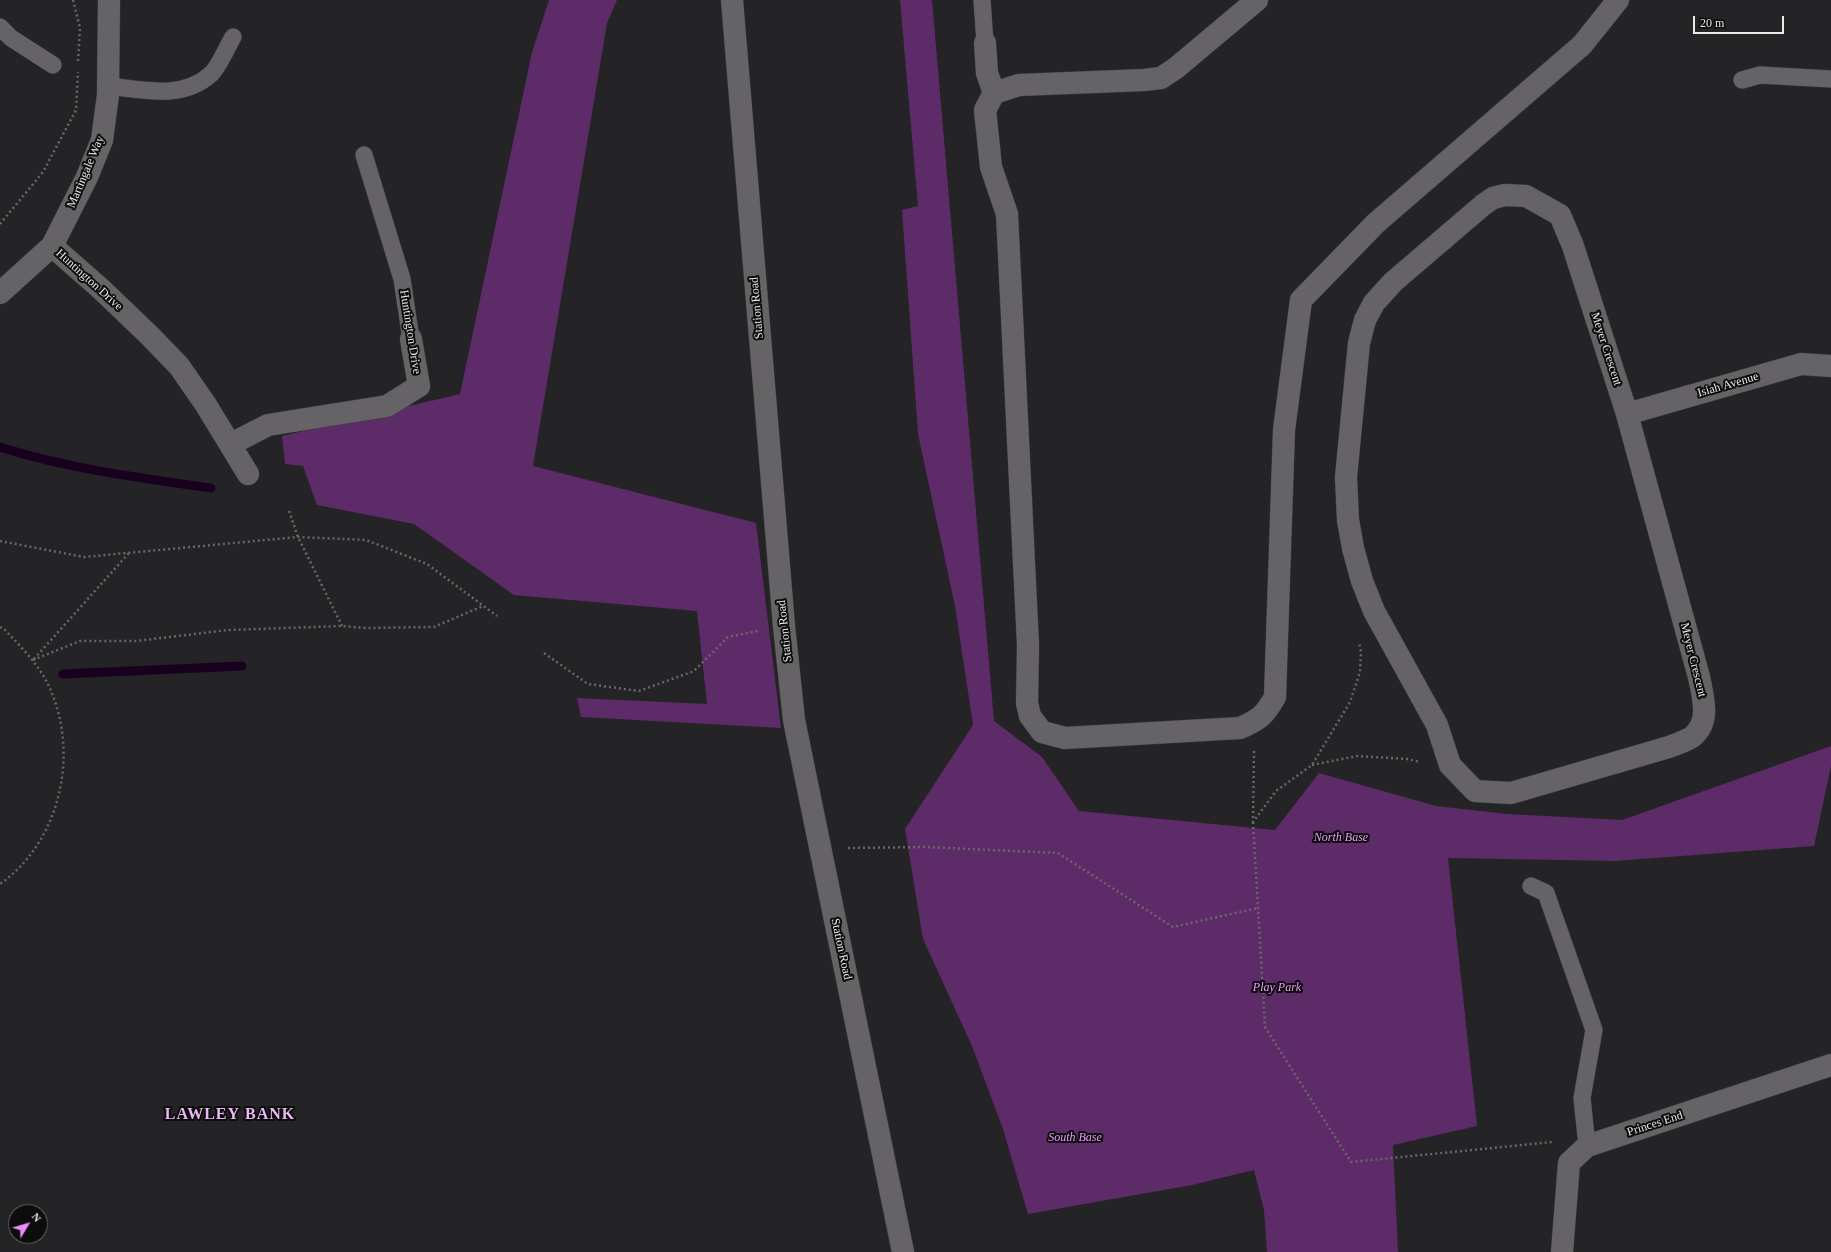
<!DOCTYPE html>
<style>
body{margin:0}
#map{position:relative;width:1831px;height:1252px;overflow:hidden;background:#242325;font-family:"Times New Roman",serif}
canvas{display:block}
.north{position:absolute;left:8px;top:1204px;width:40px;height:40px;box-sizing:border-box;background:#0d0c0d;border:1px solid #656465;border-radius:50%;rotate:52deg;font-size:11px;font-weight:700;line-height:16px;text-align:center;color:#eae9ea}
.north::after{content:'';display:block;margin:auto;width:14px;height:18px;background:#e98dfd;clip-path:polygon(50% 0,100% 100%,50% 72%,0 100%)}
.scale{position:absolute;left:1693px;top:16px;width:91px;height:18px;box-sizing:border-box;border:2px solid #eae9ea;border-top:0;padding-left:5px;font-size:12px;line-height:14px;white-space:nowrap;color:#eae9ea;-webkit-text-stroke:3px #0d0c0d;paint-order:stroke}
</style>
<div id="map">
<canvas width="1831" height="1252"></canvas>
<div class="north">N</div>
<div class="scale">20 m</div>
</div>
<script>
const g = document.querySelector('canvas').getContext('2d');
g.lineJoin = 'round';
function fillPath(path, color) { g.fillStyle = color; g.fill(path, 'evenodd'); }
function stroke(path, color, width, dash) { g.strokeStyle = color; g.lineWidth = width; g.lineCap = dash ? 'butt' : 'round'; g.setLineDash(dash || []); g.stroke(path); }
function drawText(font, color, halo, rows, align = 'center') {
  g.font = font + ' "Times New Roman",serif'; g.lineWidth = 4; g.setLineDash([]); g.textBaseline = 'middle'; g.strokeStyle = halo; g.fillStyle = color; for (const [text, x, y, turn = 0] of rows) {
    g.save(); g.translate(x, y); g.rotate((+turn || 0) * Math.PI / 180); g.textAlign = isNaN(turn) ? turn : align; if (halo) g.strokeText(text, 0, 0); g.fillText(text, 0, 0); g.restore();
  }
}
fillPath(new Path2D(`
 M549,0h68l-10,23 -74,443 223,57 25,205 -200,-11 -4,-19 130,6 -10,-93 -183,-16 -100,-71 -97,-19 -14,-39 -18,-2 -3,-28 178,-42 72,-342z
 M900,0h32l62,721 48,36 37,54 196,19 44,-57 117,33 71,8 115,6 209,-74v20l-17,80 -199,15 -167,-3 29,268 -84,19 5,107h-131l-3,-42 -10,-40 -62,15 -164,29 -25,-85 -31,-83 -49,-107 -18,-110 68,-104 -18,-119 -37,-172 -16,-224 16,-4z`), '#5e2b69');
stroke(new Path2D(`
 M0,447c69,22 140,31 211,41
 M63,674l179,-8`), '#18001f', 9);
const lane = new Path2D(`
 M982,0l3,43
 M0,27l11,11 42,27
 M1742,80l18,-5 71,4
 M109,86c34,4 74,14 102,-12 8,-7 16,-27 22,-37
 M364,155l38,124 9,60
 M1531,886l15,7 48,137 -12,68 5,48`);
const street = new Path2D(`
 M732,0l52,626 10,94 109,532
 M1257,0l-81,68 -15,10 -17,2 -125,5 -25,8 -9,17 6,57 16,47 21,431 -1,58 3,13 12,16 23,6 175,-10c19,-8 25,-13 35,-31l9,-267 17,-130 75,-77 206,-178 36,-45
 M985,43l2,30 7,20
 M1505,195l21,1 34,19 13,31 54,168 72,263c4,20 12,45 -7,60 -6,4 -16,7 -23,10l-158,46 -36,-2 -25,-26 -13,-40 -63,-114 -12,-30 -9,-33 -5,-28 -2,-43 13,-134 6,-23 9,-17 19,-21 90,-77 10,-7z
 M52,246l49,43 48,46 30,31 27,39 42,69
 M0,293l52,-47 35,-69 15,-37 6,-45 1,-95
 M1627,414l174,-50 30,2
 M231,444l37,-19 119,-19 32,-20 -8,-47
 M1562,1252l7,-89 18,-17 244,-81`);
stroke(lane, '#3e3d3e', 18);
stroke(street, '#3e3d3e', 23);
stroke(new Path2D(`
 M73,0l7,28 -2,33
 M0,224l43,-52 33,-62 2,-38
 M289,511l9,26 44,89
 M0,541l84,16 214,-20 68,3 61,24 70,52
 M0,627l5,3c19,20 39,40 48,66 25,65 5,147 -53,188
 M544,653l44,31 51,7 55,-20 34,-34 30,-6
 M34,659l95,-106
 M33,660l47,-19h56l92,-11 114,-4 23,2 69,-1 49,-21
 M1254,751l-1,71 23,-31 36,-26 38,-63 10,-30 1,-20 -2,-10
 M1312,765l45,-9 50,3 13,3
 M1253,822l12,205 86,135 201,-20
 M848,848l78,-1 132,6 115,74 85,-19`), '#696869', 2.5, [2, 3]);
stroke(lane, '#656366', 17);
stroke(street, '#656366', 22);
drawText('12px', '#eae9ea', '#0d0c0d', [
 ["Martingale Way",86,172,-67],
 ["Huntington Drive",89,280,42],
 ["Station Road",757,308,-95],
 ["Huntington Drive",410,332,81],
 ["Meyer Crescent",1606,349,72],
 ["Isiah Avenue",1728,385,-16],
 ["Station Road",785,631,-96],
 ["Meyer Crescent",1693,660,76],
 ["Station Road",841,949,78],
 ["Princes End",1655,1124,-18]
]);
drawText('italic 12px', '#ed9cff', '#0d0c0d', [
 ["North Base",1341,838],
 ["Play Park",1277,988],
 ["South Base",1075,1138]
]);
g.letterSpacing = '1px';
drawText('bold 16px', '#eab8f5', '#0d0c0d', [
 ["LAWLEY BANK",230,1115]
]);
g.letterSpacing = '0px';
</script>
